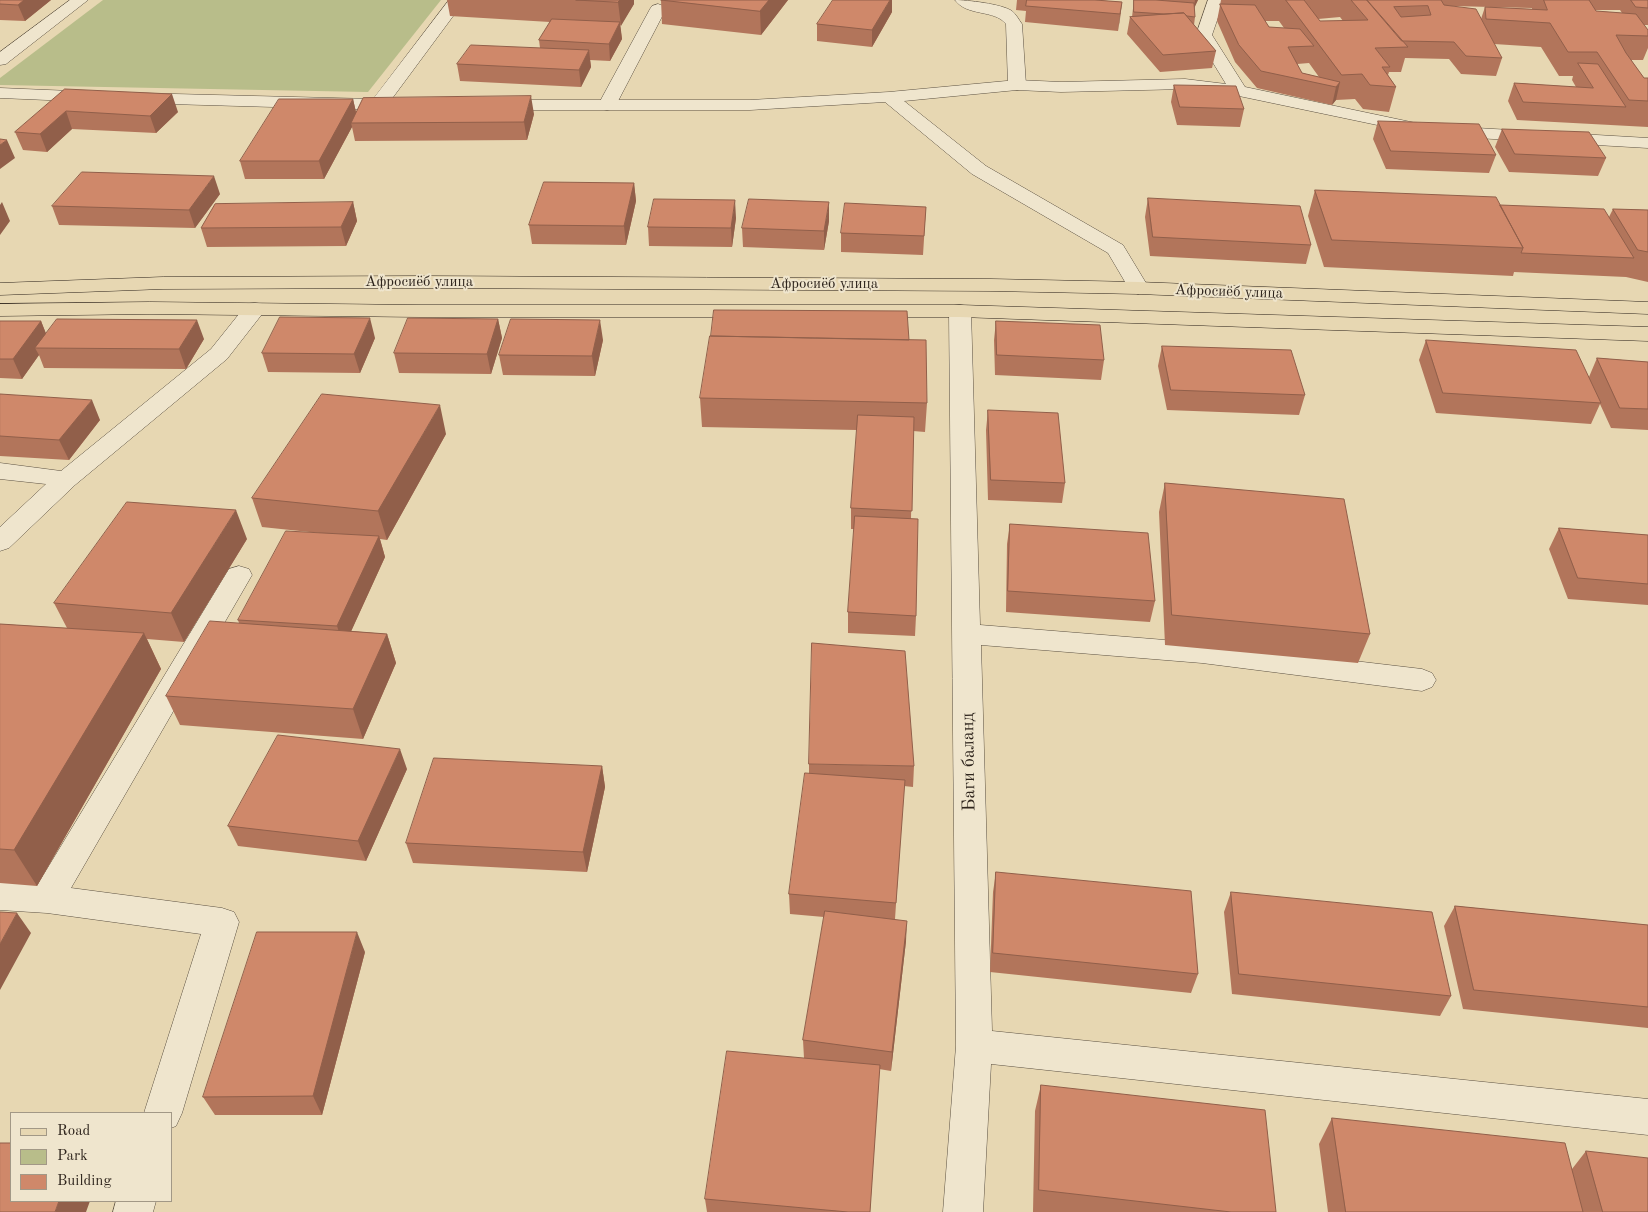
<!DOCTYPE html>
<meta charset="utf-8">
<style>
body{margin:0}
#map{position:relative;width:1648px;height:1212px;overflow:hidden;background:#e7d7b2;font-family:"Old Standard TT",serif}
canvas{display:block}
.legend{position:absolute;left:10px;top:1112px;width:162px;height:90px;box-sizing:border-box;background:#efe5cd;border:1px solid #a29886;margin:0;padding:6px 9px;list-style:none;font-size:15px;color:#2e241c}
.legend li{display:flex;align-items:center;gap:10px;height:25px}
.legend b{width:25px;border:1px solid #a29886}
</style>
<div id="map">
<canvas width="1648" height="1212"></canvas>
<ul class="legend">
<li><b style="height:6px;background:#e7d7b2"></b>Road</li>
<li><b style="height:14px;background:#b8bd8a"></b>Park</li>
<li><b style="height:14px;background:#cf886a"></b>Building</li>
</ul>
</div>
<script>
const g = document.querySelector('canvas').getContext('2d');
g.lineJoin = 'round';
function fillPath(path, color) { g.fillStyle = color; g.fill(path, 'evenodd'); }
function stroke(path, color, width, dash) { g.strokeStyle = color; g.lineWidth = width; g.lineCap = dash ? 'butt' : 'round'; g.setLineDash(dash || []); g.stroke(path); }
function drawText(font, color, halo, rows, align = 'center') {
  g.font = font + ' "Old Standard TT",serif'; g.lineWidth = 4; g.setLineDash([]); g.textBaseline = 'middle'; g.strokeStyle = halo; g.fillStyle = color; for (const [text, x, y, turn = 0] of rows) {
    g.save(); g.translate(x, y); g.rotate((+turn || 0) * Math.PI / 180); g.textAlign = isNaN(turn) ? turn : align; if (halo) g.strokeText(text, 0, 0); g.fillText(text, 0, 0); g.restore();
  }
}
fillPath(new Path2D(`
 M103,0h338l-73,92 -368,-7v-7z`), '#b8bd8a');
const lane = new Path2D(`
 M70,0h18l-82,64 -6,1v-13z
 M955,0c12,0 47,4 57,11 4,3 7,9 10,13l4,61 -3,4 -6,1 -6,-1 -3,-4 -2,-61c-12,-15 -39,-7 -51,-24z
 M658,4l6,2 2,3 -50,96 -3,4 -6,1 -6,-1 -3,-4 52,-96 2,-3z`);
const street = new Path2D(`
 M449,0h16l-74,100 12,1 3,4 -3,4 -25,1 -243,-7 -6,-1 -3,-4 3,-4 6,-1 238,6z
 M1208,0h16l-12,35 33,52 180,38 223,13v10l-223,-13 -186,-39 -54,-7 -124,3 -44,-2 -113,11 82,65 137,79 26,43 -4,4 -7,2 -7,-2 -23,-39 -136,-79 -87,-72 -135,8h-255l-6,-1 -3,-4 3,-4 6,-1h255l139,-8 128,-12 44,2 124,-3 41,5 -30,-49z
 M0,88l95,4 6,1 3,4 -3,4 -6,1 -95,-4z
 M255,303l8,1 3,5 -39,50 -152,126 -66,63 -9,3v-24l46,-43 -46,-5v-16l61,8 150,-122 36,-45z
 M960,305l8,1 3,5 9,314 222,18 220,26 10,4 4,7 -4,7 -10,4 -220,-28 -221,-18 11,386 656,68v36l-657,-71 -8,148h-40l13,-166 -7,-735 3,-5z
 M239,566l10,3 3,6 -181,313 151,20 12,4 5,10 -57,191 -6,13 -5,2v-15h-27l57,-179 -154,-21 -47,-3v-28l38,2 191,-315z
 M116,1201h40l-3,11h-40z`);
const primary = new Path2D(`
 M423,276l568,3 147,3 510,20v12l-510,-20 -147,-3 -568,-3 -260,1 -163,6v-12l163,-6z
 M150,302l270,3h540l688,22v14l-688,-24h-540l-270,-3 -150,2v-12z`);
stroke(lane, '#5c5142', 1);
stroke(street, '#5c5142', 1);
stroke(primary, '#2e241c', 1);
fillPath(lane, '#efe5cd');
fillPath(street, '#efe5cd');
fillPath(primary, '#e7d7b2');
fillPath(new Path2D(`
 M0,0h51l-26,21 -25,-1z
 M447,0h187v4l-14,22 2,13 -12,22 -20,-1 1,7 -10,20 -121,-6 -3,-17 83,-16 -1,-8 11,-18 -100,-6z
 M661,0h127l-27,35 -99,-11z
 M1017,0h78l27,2 -4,29 -93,-9 1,-11 -10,-1z
 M1134,0h64l-4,7 1,10 -1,8 22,26 -4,17 -52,4 -33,-38 3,-17h2z
 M1221,0h427v25h-4l4,5v18l-5,12h-12l13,18h4v49l-131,-7 -9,-19 6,-18 62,4 -4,-7 1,-4h-14l-18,-29 -47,-3 8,14 -6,18 -35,-2 -12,-15 -44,-1 -4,14h-12l-1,3 8,12 -7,25 -26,-3 -8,-10 -19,1 -4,5 -75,-17 -22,-26 -18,-41zM1451,6l81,2v1l-47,-2 -4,12zM1595,10h25l2,3 -26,-2zM1340,17l3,4h-23l-2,-2zM1265,21h14l5,7 -15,-1zM1309,63l10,14 -17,-4 -5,-9z
 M892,12l-20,35 -55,-6v-17z
 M1174,85l70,24 -4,18 -63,-2 -6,-23z
 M65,89l113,23 -22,21 -84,-4 -25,23 -24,-2 -8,-18z
 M353,99l3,13 178,2 -7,26 -172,1 -3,-14 -28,52h-79l-5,-18z
 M1378,121l118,34 -7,18 -103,-4 -13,-30z
 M1502,129l104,29 -8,18 -89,-4 -14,-25z
 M634,183l2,18 -10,44 -94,-1 -3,-19z
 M1315,190l185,15 109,12 4,-8 35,1v72l-22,-5 -112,-5 -1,4 -189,-9 -16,-51z
 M220,194l-25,34 -136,-3 -7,-19z
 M1148,198l163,47 -5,19 -156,-8 -5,-39z
 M353,202l4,19 -11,25 -139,1 -6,-19z
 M926,207l-3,48 -82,-3v-19z
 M736,218l-4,29 -83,-1 -1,-19z
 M829,221l-5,29 -81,-3 -1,-19z
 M498,319l4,19 -11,36 -92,-1 -5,-20z
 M0,321h41l5,13 158,5 -18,30 -142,-1 -5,-13 -17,24 -22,-1z
 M996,321l108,39 -3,20 -106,-5 -1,-35z
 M375,338l-15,35 -92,-1 -6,-19z
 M603,340l-8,36 -92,-1 -4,-20z
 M909,340l18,63 -2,29 -12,-1 -2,87 5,98 -1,20 -67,-3v-21l6,-83h-3v-21l6,-78 -155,-3 -2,-29z
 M1426,340l163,37 8,-19 51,4v68l-37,-2 -11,-24 -9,20 -155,-11 -17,-53z
 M1162,346l143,49 -6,20 -132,-5 -9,-44z
 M0,394l100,26 -31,40 -69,-4z
 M988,410l77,73 -3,20 -74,-3 -2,-70z
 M446,434l-59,106 -7,-1 5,18 -34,74 36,3 9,29 -33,76 -183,-14 -14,-29 73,-73 -1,-3 81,-87 -57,-6 -10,-29z
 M1165,483l205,151 -12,29 -193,-18 -6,-133z
 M1010,524l145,77 -5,21 -144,-10 1,-68z
 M1559,528l89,7v70l-80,-6 -19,-50z
 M247,539l-63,103 -37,-3 14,30 -124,217 -37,-3v-259l67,4 -13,-25z
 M809,764l105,2 -1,21 -9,-1 -9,133 11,22 -15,130 -12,-2 -9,143h-163l-2,-13 99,-141 -1,-18 21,-123 -34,-3 -1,-20 20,-121z
 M602,766l3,21 -18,85 -174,-9 -7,-20z
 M407,769l-41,92 -128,-15 -10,-20z
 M996,872l202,102 -7,19 -201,-21 3,-80z
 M1231,892l220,104 -11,20 -208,-22 -8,-82z
 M1455,906l193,19v103l-185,-19 -19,-83z
 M365,952l-43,163h-107l-12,-18z
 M1041,1085l235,127h-243l2,-101z
 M1332,1118l240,51 14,-18 62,61h-320l-9,-68z`), '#b2755b');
fillPath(new Path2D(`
 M24,0h27l-26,21 -7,-16z
 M620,0h14v4l-13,22 -3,-24z
 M769,0h19l-27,35 -1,-24z
 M890,0h2v12l-20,35v-17z
 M1195,0h3l-5,11z
 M1122,2l-2,17 -2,12 2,-17z
 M620,22l2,17 -12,22 -1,-17z
 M589,50l2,17 -10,20 -2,-17z
 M1340,82l-4,18 -4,5 4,-18z
 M172,94l6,18 -22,21 -6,-17z
 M531,96l3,18 -7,26 -3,-18z
 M353,99l4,18 -6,6 1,4 -28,52 -5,-18z
 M66,111l6,18 -25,23 -7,-18z
 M7,140l8,18 -15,11v-24z
 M214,176l6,18 -25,34 -6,-18z
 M634,183l2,18 -10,44 -2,-19z
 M735,200l1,18 -4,29 -1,-19z
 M2,202l8,19 -10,14v-30z
 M353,202l4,19 -11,25 -5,-19z
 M829,202v19l-5,29v-19z
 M370,318l5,20 -15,35 -6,-19z
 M498,319l4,19 -11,36 -4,-20z
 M197,320l7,19 -18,30 -7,-20z
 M600,320l3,20 -8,36 -3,-20z
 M41,321l8,20 -14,7 4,7 -17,24 -9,-20z
 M92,400l8,20 -31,40 -10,-20z
 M440,405l6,29 -59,106 -9,-29z
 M236,510l11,29 -63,103 -13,-29z
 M379,536l6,21 -41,90 -7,-21z
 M144,633l17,36 -124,217 -23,-36z
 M387,634l9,29 -33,76 -10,-30z
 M400,749l7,20 -41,92 -8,-20z
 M602,766l3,21 -18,85 -4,-20z
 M17,913l14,20 -31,57v-46z
 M907,921l-1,20 -15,130 1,-19z
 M357,932l8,20 -43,163 -9,-19z
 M59,1201h31l-4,11h-31z`), '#915f4a');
const building = new Path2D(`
 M0,0h24l-6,5 -18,-1z
 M576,0h44l-2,2z
 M661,0h108l-9,11z
 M833,0h57l-18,30 -55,-6z
 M1027,0h68l27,2 -2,12 -94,-8z
 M1134,0h22l38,3 1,14 -8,-1 -3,-3 -20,1 -30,-2z
 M1286,0h18l16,21 48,-1 -17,-20h16l41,47 -33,1 15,19h-8l14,20 -26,-2 -8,-11 -20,1z
 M1367,0h74l3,5 32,4 26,49 -36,-2 -12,-14 -52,-1zM1428,6l3,9 -30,2 -7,-10z
 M1544,0h45l7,11 40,3 12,16v6l-32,-1 10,18 18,25h4v23l-19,-1 -32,-48h-29l-18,-29 -64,-4 -1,-12 62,3z
 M1631,0h17v8l-12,-1z
 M1220,4l35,1 14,22 31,2 14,17 -26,1 14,26 38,9 -4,5 -75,-16 -22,-26z
 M1184,13l32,38 -53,4 -33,-38z
 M552,19l68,3 -11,22 -70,-4z
 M471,45l118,5 -10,20 -122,-6z
 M1578,63l20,1 28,43 -103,-5 -9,-19 79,5z
 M1174,85l62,1 8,23 -64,-2z
 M65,89l107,5 -22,22 -84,-5 -26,23 -25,-2z
 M531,96l-7,26 -173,1 12,-25z
 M279,99h74l-34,62h-79z
 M1378,121l101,3 17,31 -105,-4z
 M1502,129l87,3 17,26 -91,-4z
 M0,139l7,1 -7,5z
 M82,172l132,4 -25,34 -137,-4z
 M544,182l90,1 -10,43 -95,-1z
 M1315,190l181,7 27,51 -191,-8z
 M1148,198l152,8 11,39 -158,-8z
 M654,199l81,1 -4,28 -83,-1z
 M749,199l80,3 -5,29 -82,-3z
 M353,202l-12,25 -140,1 14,-24z
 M845,203l81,4 -2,29 -83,-3z
 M1500,205l104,4 30,49 -113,-5 2,-5z
 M1613,209l35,1v42l-10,-2z
 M714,310l193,1 2,29 -198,-4z
 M280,317l90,1 -16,36 -92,-1z
 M408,318l90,1 -11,35 -93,-1z
 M57,319l140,1 -18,29 -144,-1z
 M511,319l89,1 -8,36 -93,-1z
 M0,321h41l-28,38h-13z
 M996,321l104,4 4,35 -107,-5z
 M710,336l216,4 1,63 -227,-5z
 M1426,340l150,10 25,53 -158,-10z
 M1162,346l129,4 14,45 -134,-5z
 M1597,358l51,4v47l-28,-1z
 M0,394l92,6 -33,40 -59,-4z
 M322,394l118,11 -62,106 -126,-13z
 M988,410l70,3 7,70 -74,-3z
 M858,415l56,2 -2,94 -61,-3z
 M1165,483l179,16 26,135 -198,-19z
 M127,502l109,8 -65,103 -117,-10z
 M855,516l63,3 -2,97 -68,-4z
 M1010,524l138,9 7,68 -147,-10z
 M1559,528l89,7v49l-70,-6z
 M286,531l93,5 -42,90 -99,-6z
 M210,621l177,13 -34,75 -187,-13z
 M0,624l144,9 -130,217 -14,-1z
 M812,643l93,8 9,115 -105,-2z
 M278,735l122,14 -42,92 -130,-15z
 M434,758l168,8 -19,86 -177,-9z
 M805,773l100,7 -9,123 -107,-9z
 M996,872l195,19 7,83 -205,-21z
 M1231,892l201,20 19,84 -212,-22z
 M1455,906l193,19v82l-174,-17z
 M825,911l82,10 -15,131 -89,-12z
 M0,912l17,1 -17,31z
 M257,932h100l-44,164 -110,1z
 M727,1051l153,14 -10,147h-22l-143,-13z
 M1041,1085l224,25 11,102h-45l-192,-22z
 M1332,1118l233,25 18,69h-237z
 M0,1143h11v58h48l-4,11h-55z
 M1586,1151l62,7v54h-45z`);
fillPath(building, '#cf886a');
stroke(building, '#915f4a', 1);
drawText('15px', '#2e241c', '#efe5cd', [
 ["Афросиёб улица",419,282],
 ["Афросиёб улица",824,284],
 ["Афросиёб улица",1229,292,2]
]);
drawText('18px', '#2e241c', '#efe5cd', [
 ["Баги баланд",969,762,-91]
]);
</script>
